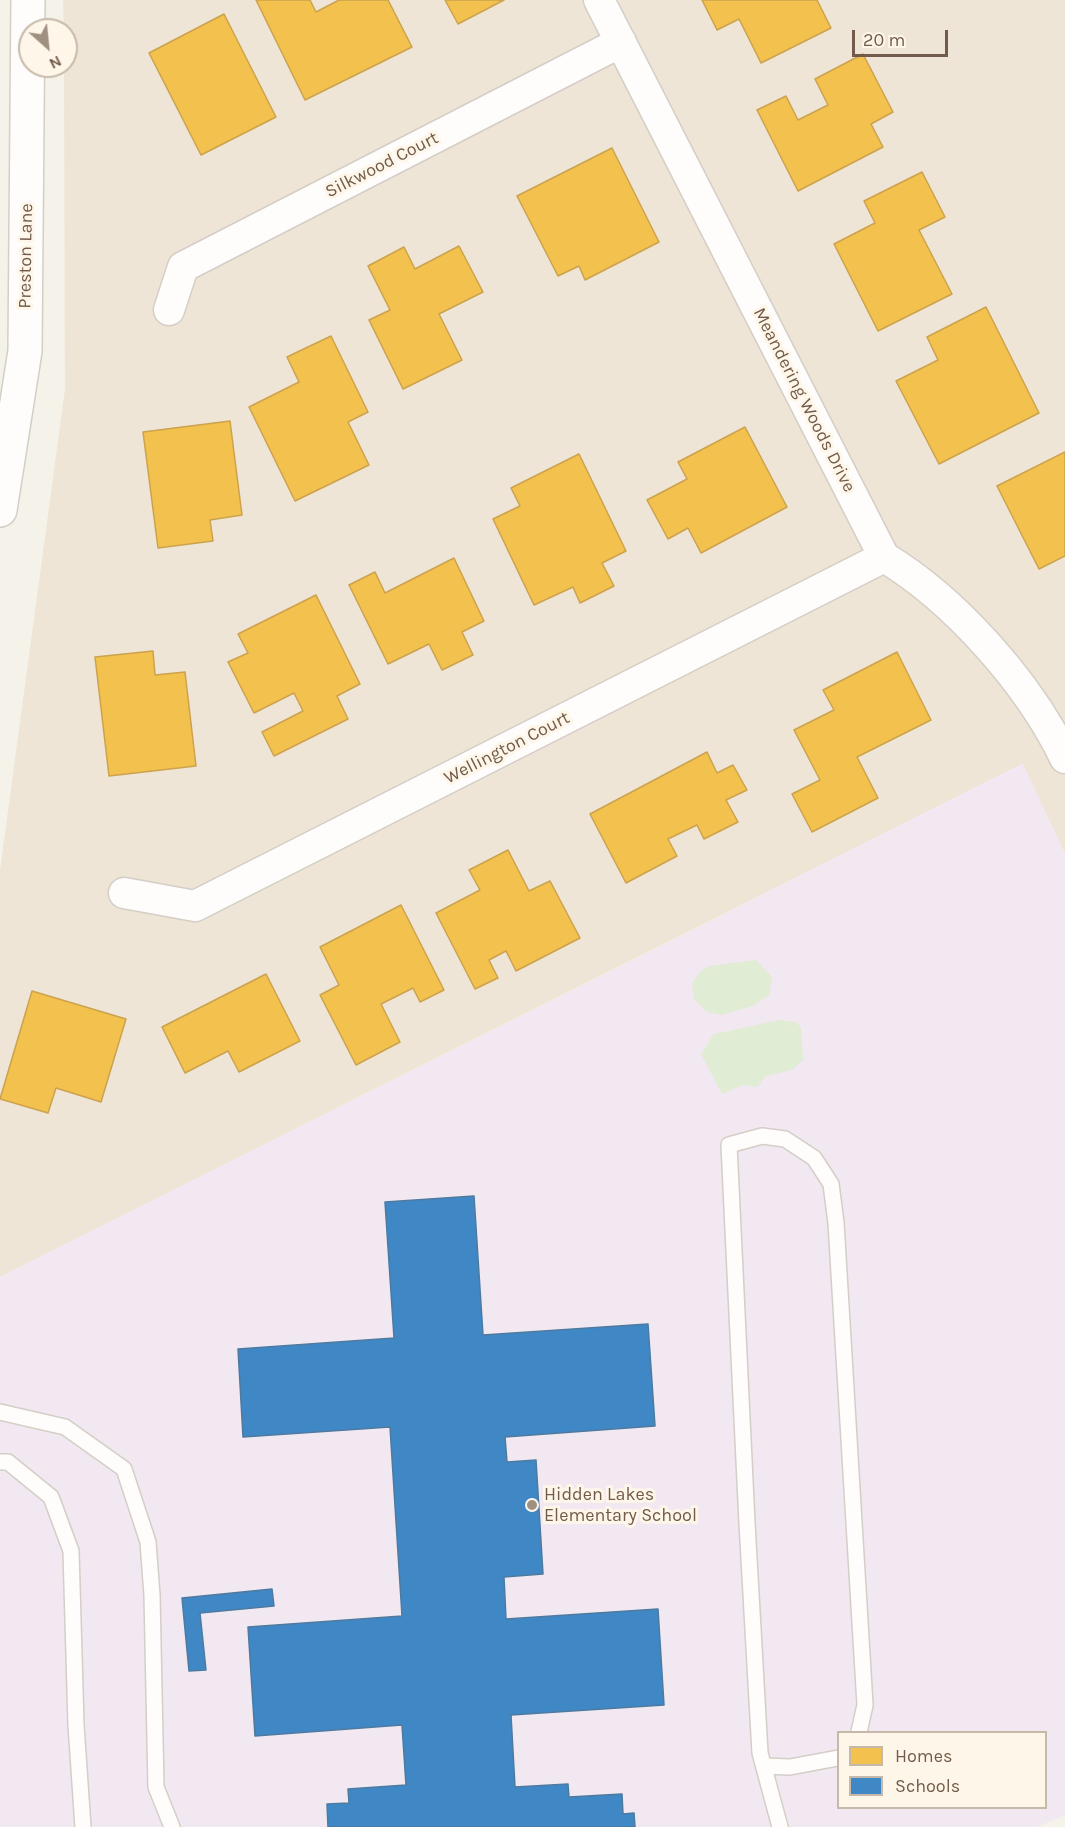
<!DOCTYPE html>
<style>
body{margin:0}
#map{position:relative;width:1065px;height:1827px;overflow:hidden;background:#f5f2e9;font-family:Karla,sans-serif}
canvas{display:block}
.legend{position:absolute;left:837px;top:1731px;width:210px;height:78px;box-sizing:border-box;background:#fef7e9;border:2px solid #c6b9a9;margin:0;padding:8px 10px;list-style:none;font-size:18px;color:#725b4a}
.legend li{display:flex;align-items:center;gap:12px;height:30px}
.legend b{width:30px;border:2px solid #c6b9a9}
.north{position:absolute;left:18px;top:18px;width:60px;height:60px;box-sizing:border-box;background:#fef7e9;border:2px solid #c6b9a9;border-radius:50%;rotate:153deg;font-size:16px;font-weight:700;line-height:24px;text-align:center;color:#725b4a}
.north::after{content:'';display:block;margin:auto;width:21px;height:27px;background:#a09082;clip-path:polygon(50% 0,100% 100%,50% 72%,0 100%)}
.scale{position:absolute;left:852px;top:30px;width:96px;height:27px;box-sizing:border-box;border:3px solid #725b4a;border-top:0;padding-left:8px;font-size:18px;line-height:21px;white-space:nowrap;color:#725b4a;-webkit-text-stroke:4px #fef7e9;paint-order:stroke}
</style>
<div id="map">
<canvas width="1065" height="1827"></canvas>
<ul class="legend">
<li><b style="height:16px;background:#f2c14e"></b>Homes</li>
<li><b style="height:16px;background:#3f88c5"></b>Schools</li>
</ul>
<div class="north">N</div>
<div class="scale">20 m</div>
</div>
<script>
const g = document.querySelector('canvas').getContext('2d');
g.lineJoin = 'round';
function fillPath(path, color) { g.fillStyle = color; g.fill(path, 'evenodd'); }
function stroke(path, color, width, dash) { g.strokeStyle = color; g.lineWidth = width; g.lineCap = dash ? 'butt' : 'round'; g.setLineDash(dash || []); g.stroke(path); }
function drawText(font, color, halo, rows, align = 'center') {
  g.font = font + ' Karla,sans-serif'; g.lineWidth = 6; g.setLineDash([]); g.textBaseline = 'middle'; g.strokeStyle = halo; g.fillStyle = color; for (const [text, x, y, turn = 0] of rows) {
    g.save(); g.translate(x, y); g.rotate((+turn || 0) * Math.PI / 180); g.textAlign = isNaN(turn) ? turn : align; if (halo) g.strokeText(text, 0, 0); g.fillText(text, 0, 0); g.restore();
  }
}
fillPath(new Path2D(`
 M63,0h1002v854l-43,-90 -1022,513v-407l65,-481 -1,-323h2v-36h-2z`), '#eee5d6');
fillPath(new Path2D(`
 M1023,764l42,90v961l-28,12h-1037v-550zM838,1732h208v76h-208z`), '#f2e8f1');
fillPath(new Path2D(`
 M756,960l16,17 -3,18 -16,11 -32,9 -14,-3 -13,-13 -2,-16 8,-11 9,-6z
 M780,1020l16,2 5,6 2,32 -11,10 -26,6 -9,11 -14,-2 -21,9 -21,-40 13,-20z`), '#e0ecd4');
const homes = new Path2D(`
 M256,0h54l6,12 23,-12h49l24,47 -107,53z
 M445,0h59l-46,24z
 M702,0h115l14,28 -70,35 -22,-44 -22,11z
 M224,14l52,103 -75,38 -52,-102z
 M863,54l30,58 -22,12 12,23 -85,44 -41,-81 29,-14 12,24 30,-15 -13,-26z
 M612,148l47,94 -74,38 -6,-14 -21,10 -41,-80z
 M922,172l23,45 -26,13 33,64 -74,37 -44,-87 41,-21 -11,-22z
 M459,246l24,46 -44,22 23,46 -59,29 -34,-69 21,-10 -22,-44 36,-19 11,22z
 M986,307l53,106 -100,51 -43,-83 42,-21 -11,-23z
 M331,336l37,76 -20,10 21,43 -74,36 -46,-94 50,-25 -12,-25z
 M230,421l12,94 -32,5 3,21 -55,7 -15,-116z
 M745,427l42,80 -86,46 -13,-25 -20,11 -21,-39 40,-21 -9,-17z
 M1065,452v104l-26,13 -42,-83z
 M579,454l47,97 -24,12 12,23 -34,17 -7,-16 -39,18 -41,-86 27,-13 -9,-18z
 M454,558l30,63 -22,11 11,23 -31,15 -13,-26 -41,20 -39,-79 26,-13 10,21z
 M316,595l44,89 -23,12 11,23 -74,37 -12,-24 41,-21 -9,-18 -40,20 -26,-51 20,-9 -10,-19z
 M153,651l2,24 30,-3 11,94 -87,10 -14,-119z
 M897,652l34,68 -74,37 21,41 -66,34 -20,-38 28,-14 -26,-50 40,-20 -11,-20z
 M707,752l10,21 16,-8 14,25 -21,10 12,22 -34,17 -7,-14 -29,14 9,17 -51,27 -36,-69z
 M508,850l21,41 21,-10 30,57 -64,33 -10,-20 -17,9 9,18 -23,11 -39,-76 44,-23 -11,-20z
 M401,905l43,85 -24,12 -7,-14 -32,16 19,38 -44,23 -36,-70 19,-10 -19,-38z
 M266,974l34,67 -61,31 -11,-21 -43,22 -23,-46z
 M32,991l94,28 -25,83 -45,-14 -8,25 -48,-14z`);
fillPath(homes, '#f2c14e');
stroke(homes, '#cca24d', 1.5);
const schools = new Path2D(`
 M474,1196l9,139 165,-11 7,102 -150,11 2,25 29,-2 7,114 -39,3 2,42 152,-10 6,96 -153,10 4,72 53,-3 1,13 53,-3 1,20 11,-1 1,14h-307l-1,-23 22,-1 -1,-14 58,-4 -4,-60 -147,11 -7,-109 154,-11 -12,-189 -147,10 -5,-88 156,-11 -9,-136z
 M272,1589l2,17 -74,7 6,57 -17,1 -7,-73z`);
fillPath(schools, '#3f88c5');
stroke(schools, '#4e7aa0', 1.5);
const service = new Path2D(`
 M0,1412l65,15 59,42 24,73 4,53 4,192 16,40
 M0,1462h8l43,35 20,54 5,174 7,102
 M764,1766l26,1 48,-9
 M780,1827l-20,-74 -13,-230 -18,-378 33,-9 23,3 29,19 17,26 5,39 29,482 -6,27`);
const minor = new Path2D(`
 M599,0l285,557c71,43 145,126 181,201
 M169,310l14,-43 438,-225
 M124,893l71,13 689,-349`);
const tertiary = new Path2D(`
 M0,510l25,-159 3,-351`);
stroke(service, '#d4cec6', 18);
stroke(minor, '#d4cec6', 33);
stroke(tertiary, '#d4cec6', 36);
stroke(service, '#fefdfc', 15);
stroke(minor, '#fefdfc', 30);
stroke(tertiary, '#fefdfc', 33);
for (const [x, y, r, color] of [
 [532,1505,6,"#a09082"]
]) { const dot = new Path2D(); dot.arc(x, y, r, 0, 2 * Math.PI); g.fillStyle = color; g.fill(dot); stroke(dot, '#fef7e9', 2); }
drawText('18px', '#725b4a', '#fef7e9', [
 ["Silkwood Court",382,165,-27],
 ["Preston Lane",26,256,-89],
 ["Meandering Woods Drive",804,400,63],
 ["Wellington Court",507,748,-27]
]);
drawText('18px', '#725b4a', '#fef7e9', [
 ["Hidden Lakes",544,1495],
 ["Elementary School",544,1516]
], 'left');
</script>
